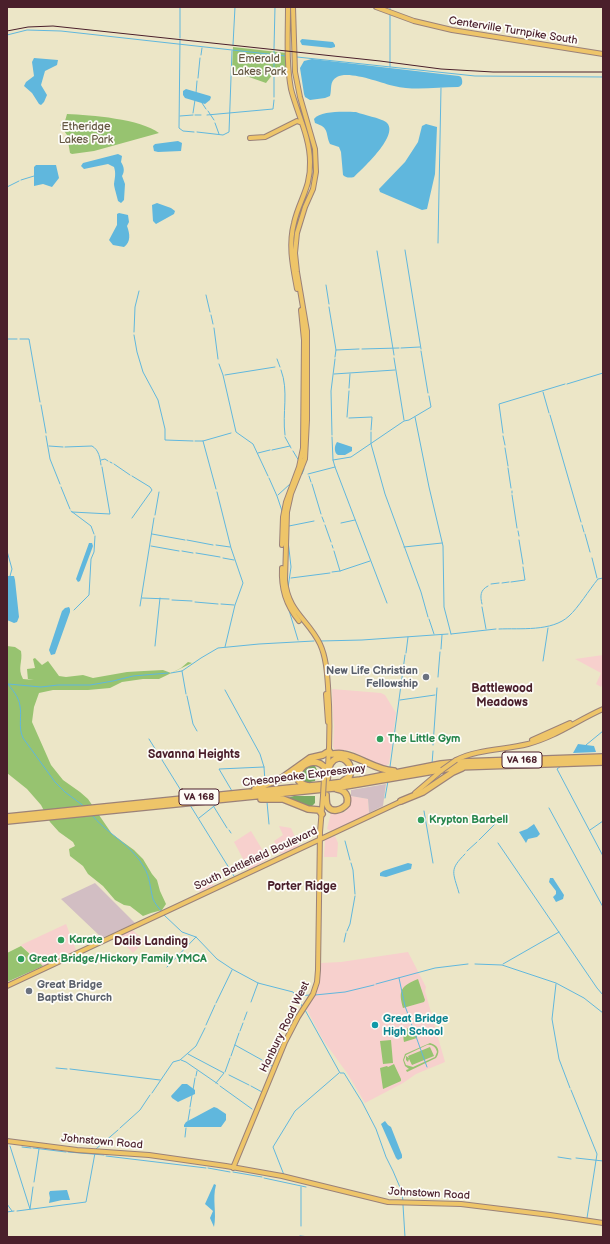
<!DOCTYPE html>
<style>
body{margin:0}
#map{position:relative;width:610px;height:1244px;overflow:hidden;background:#ece6c7;font-family:"Balsamiq Sans",sans-serif}
canvas{display:block}
.frame{position:absolute;inset:0;border:8px solid #4a1f2b;pointer-events:none}
</style>
<div id="map">
<canvas width="610" height="1244"></canvas>
<div class="frame"></div>
</div>
<script>
const g = document.querySelector('canvas').getContext('2d');
g.lineJoin = 'round';
function fillPath(path, color) { g.fillStyle = color; g.fill(path, 'evenodd'); }
function stroke(path, color, width, dash) { g.strokeStyle = color; g.lineWidth = width; g.lineCap = dash ? 'butt' : 'round'; g.setLineDash(dash || []); g.stroke(path); }
function drawText(font, color, halo, rows, align = 'center') {
  g.font = font + ' "Balsamiq Sans",sans-serif'; g.lineWidth = 3.5; g.setLineDash([]); g.textBaseline = 'middle'; g.strokeStyle = halo; g.fillStyle = color; for (const [text, x, y, turn = 0] of rows) {
    g.save(); g.translate(x, y); g.rotate((+turn || 0) * Math.PI / 180); g.textAlign = isNaN(turn) ? turn : align; if (halo) g.strokeText(text, 0, 0); g.fillText(text, 0, 0); g.restore();
  }
}
fillPath(new Path2D(`
 M603,655v28l-2,4 -5,-3 5,-11 -26,-14z
 M332,689l49,4 4,2 11,18 -7,51 -5,2 -35,-16h-14l-2,-3 1,-22 -1,-7z
 M351,796l17,3 1,16 -27,12v-1l-11,5 -4,-2 4,-16h11l4,-2 5,-8z
 M279,826l12,2 8,18 -18,8 -7,-13 9,-6z
 M251,831l17,28 -19,11 -15,-28z
 M335,836l3,7 -1,14h-13l1,-17z
 M209,876l5,9 -14,7 -5,-7z
 M66,924l10,26 -33,16 -22,-21z
 M130,928l14,12 -2,4 -9,9 -18,-18z
 M408,952l18,35 -1,4 20,71 -29,12 -13,9 -38,20 -18,-30 -24,-33 -17,-32 11,-20 3,-13 1,-12 20,-1z`), '#f7d0cd');
fillPath(new Path2D(`
 M386,784l-3,22 -14,7 -1,-14 -17,-3v-6z
 M95,883l40,40 -33,15 -41,-39z`), '#d2bec3');
fillPath(new Path2D(`
 M233,47l53,6 1,17 -14,4 -7,9 -34,-12z
 M67,114c24,1 74,5 92,19l-65,18 -22,3 -2,-1 -3,-18 -7,-10 5,-4z
 M7,646l8,1 6,4c2,11 -4,17 2,28l11,1h-6l-1,-11 8,-1 -2,-9 2,-1 7,7 6,-4 11,15 7,1 17,-2 10,3 34,-6 17,-1 19,-1 8,3 10,-5 7,-6 4,1 -33,16h-16l-21,3 -12,6 -22,2h-35l-14,3 -5,14 -2,15 19,43 12,15 17,12 8,7 24,35 22,16 9,9 9,15 5,6 3,11 6,13 -4,6 -11,3 -8,3 -13,-10 -6,-1 -9,-5 -12,-14 -15,-12 -5,-8 -13,-10 -1,-7 6,-3 -2,-4 -14,-10 -9,-10 -9,-17 -14,-16 -20,-16z
 M21,946l22,20 -36,16v-29z
 M418,979l7,21 -1,2 -21,6c-5,-18 -2,-22 15,-29z
 M413,1025l4,9v4l-13,4c-2,-8 1,-14 9,-17z
 M391,1040l2,23 -10,1 -3,-23z
 M430,1043c8,2 11,8 6,15l-29,14 -1,-2 3,-1 -4,-3 -2,-6 2,-6zM427,1045c5,-1 9,2 10,7l-2,5 -22,10 -7,-2 -2,-5 2,-5z
 M430,1047l4,9 -22,9 -3,-6 -1,3 -2,-2v-4l3,2 -1,-2z
 M394,1064l7,15v2l-18,8 -3,-21 7,-2 1,1z`), '#97c370');
fillPath(new Path2D(`
 M308,766h7l2,4 -2,11 -9,2 -6,-4 -1,-7z
 M294,796h21v7l-5,5 -23,-10z`), '#79a962');
fillPath(new Path2D(`
 M302,39l31,3 2,3v2l-4,1 -29,-3 -2,-4z
 M34,58l24,2 -1,5 -12,6 -4,14 6,10 -3,7 -3,3 -2,-1 -7,-11 -8,-7 2,-4 8,-6 -2,-14z
 M312,59l147,17 2,1c2,4 2,9 -3,10 -21,0 -44,4 -64,-1 -13,-3 -45,-16 -57,-9 -8,4 -5,12 -7,19l-5,2 -15,2 -5,-3 -1,-3 -4,-26 4,-7z
 M186,89l24,7 1,1 -1,3 -5,4 -20,-6 -2,-3v-4z
 M356,112c8,3 24,6 30,10 15,12 -24,47 -32,55 -4,1 -8,1 -11,-2l-2,-23 -2,-5 -9,-3c-5,-11 0,-16 -15,-21l-1,-4c7,-9 32,-7 42,-7z
 M426,124l11,3 -2,47 -8,35 -5,1 -42,-18 -1,-3 26,-27 13,-20 4,-16z
 M178,141l4,2 -1,8 -23,1 -4,-1 -1,-5 2,-2z
 M118,154l4,2 -1,6c3,5 4,9 1,14l3,8 -1,16 -3,3 -3,-2c-1,-5 -4,-14 -4,-17 1,-7 2,-11 0,-17l-6,-3 -24,5 -3,-3 2,-3z
 M36,165h20l3,13 -7,9 -9,-3 -9,2v-19z
 M157,203l14,5 4,3 -1,3 -18,10 -3,-3 -1,-16z
 M119,213l9,2 1,7 -2,4c3,8 4,16 -3,21l-11,-2 -4,-5 8,-15v-11z
 M337,442l15,5v4l-7,4h-7c-4,-2 -4,-9 -1,-13z
 M89,543h3l1,3 -13,35 -2,1 -2,-3z
 M7,574l1,2h6l1,4 4,37 -2,5 -3,1 -7,-3z
 M69,607l1,2v3l-15,42 -4,1 -2,-5 13,-39 3,-3z
 M578,744l16,2 2,6 -23,1z
 M534,824l6,10 -3,3 -9,2 -2,4 -7,-11 8,-3z
 M408,863l4,1 -1,5 -25,8 -6,-1v-3l3,-2z
 M550,878h3l11,17 -1,4 -7,3 -3,-5 3,-3v-3l-7,-9z
 M182,1084h5l8,6v4l-17,8 -6,-4 -1,-2z
 M214,1107l3,1 9,6v6l-5,7h-37v-2l2,-3z
 M385,1121l3,4 3,2 11,28v3l-4,2 -2,-2 -15,-34z
 M214,1184l2,1c-4,14 1,28 -2,42l-4,-9 3,-7 -8,-7z
 M67,1190l3,10h-8l-13,3 1,-5 -1,-5 1,-2z`), '#60b7dd');
stroke(new Path2D(`
 M286,7v23
 M390,11v-4
 M7,35l20,-5 34,1 225,25
 M180,38v-31
 M180,40l-1,88 4,3 11,1
 M233,45l2,-38
 M274,49l1,-42
 M201,55l1,-7
 M297,57l178,19 128,1
 M390,67v-53
 M274,74v-23
 M198,78l2,-20
 M196,93l1,-12
 M274,97v-20
 M202,103l4,6
 M208,111l6,9
 M193,113l2,-13
 M195,115h6
 M207,115l66,-6 1,-9
 M180,116l13,-1
 M215,123l4,11
 M197,132l26,3 6,-3 3,-81
 M21,180l13,-4
 M7,187l12,-6
 M438,243l3,-155
 M405,250l16,99
 M377,251l17,104
 M326,285l3,19
 M206,295l4,17
 M329,307l7,43 -1,7
 M211,315l2,9
 M214,328l4,31
 M134,332l1,-25 4,-16
 M134,335l3,17 6,20 15,28 7,29v11l28,1
 M7,339h10
 M20,339h9l11,63
 M401,348l19,-1
 M362,349l37,-1
 M336,350l23,-1
 M421,351l7,42
 M394,358l10,62
 M277,359l3,8
 M219,364l4,11 13,57 17,12 15,32
 M281,370c8,21 1,43 4,65
 M334,374l61,-4
 M225,375l50,-8
 M567,384l36,-11
 M349,388l1,-14
 M543,392l6,21
 M41,405l5,28
 M550,415l31,107
 M347,417l2,-26
 M415,417l14,70 14,59 1,61 7,27
 M349,418l23,-1 -1,13
 M371,432v12l14,50 36,98 7,25
 M503,433l-4,-29 66,-20
 M332,435l-1,-44 4,-32
 M46,436l4,23 10,25
 M503,436l2,9
 M285,437l6,11
 M332,437l1,23 2,7 52,136
 M195,441h8l28,-8
 M203,441l13,48
 M49,446l14,1
 M65,447l27,-1c7,4 8,12 9,19
 M505,448l3,18
 M272,450l18,-4
 M293,451l6,10
 M258,453l12,-3
 M101,460l4,-1 3,2
 M333,460l18,-3 53,-36 5,-1 22,-13 -2,-11
 M110,462l2,1
 M114,464l16,11
 M508,468l3,20
 M302,474l2,-5
 M308,474l27,-7
 M132,476l18,11 2,3 -20,28
 M309,476l2,6
 M269,478l8,18 5,15
 M312,484l9,30
 M61,487l9,22
 M512,491v2
 M217,492l14,56 12,35 -8,22 -10,42
 M278,495l12,-11
 M512,495l5,33
 M71,511l20,15 3,8
 M72,512l38,2 -8,-47
 M155,515l4,-23
 M322,517l2,5
 M341,523l14,-3
 M325,525l6,17
 M582,525l2,7
 M289,526l25,-5
 M518,531l1,5
 M152,534l33,6
 M585,534l5,18
 M187,540l26,5
 M288,540l3,27 -3,21
 M519,540l4,24
 M216,545l14,2
 M332,545l1,3
 M151,546l28,5
 M404,547l38,-4
 M7,551l5,18 -2,7
 M182,551l11,2
 M334,551l6,20
 M196,553l24,4
 M223,558l11,2
 M592,558l5,20
 M332,572l8,-1 30,-10
 M291,578l39,-5
 M511,582l14,-2 -2,-13
 M502,583l7,-1
 M491,584l8,-1
 M142,598l27,1
 M172,600l20,1
 M195,602l23,2
 M221,604l13,1
 M482,604c-2,-8 -2,-14 6,-18
 M140,606l14,-88
 M288,607l10,33
 M482,607l4,22
 M74,610l15,-15 2,-36 3,-7 1,-16
 M429,619l5,15
 M499,629c21,-1 53,3 70,-13 9,-8 20,-26 29,-37l5,-1
 M451,634l45,-5
 M321,641l41,-1 86,-6
 M155,646l5,-48
 M441,649l1,-14
 M406,653l2,-16
 M543,661l5,-33
 M182,671l4,23
 M171,673l11,-2 19,-13 17,-10 41,-4 55,-3
 M438,677l2,-25
 M7,683c5,6 12,14 13,23 2,10 -2,21 3,32l32,44 10,10 20,15
 M8,684l33,3 17,-2h32l23,-4 20,-5 35,-3
 M225,690l35,64 4,13 1,15
 M187,696l6,28 4,7
 M400,700l35,-5
 M149,739l36,58
 M433,745l4,-57
 M586,745l17,-14
 M432,764l1,-13
 M561,766l-4,3 46,87
 M390,767l15,-112
 M232,791l-13,-22 45,-2
 M385,798l3,-17
 M267,802l2,22
 M190,805l44,71
 M214,807l13,21
 M549,808l54,99
 M424,811l9,52
 M91,814c15,19 41,31 53,53 6,10 6,21 9,32 2,5 6,9 9,13
 M199,818l19,-15
 M498,820l2,-2
 M229,830l2,3
 M590,830l13,-9
 M479,840l18,-18
 M345,841l5,19
 M498,843l99,145 6,7
 M467,851l10,-9
 M351,863l2,7 2,24
 M459,893c-6,-21 -10,-23 6,-39
 M164,915l18,17 14,5 21,22 15,10 26,14 35,9 4,5 5,9
 M347,931l3,-7 5,-28
 M344,942l2,-9
 M475,964l27,1 54,18 28,15 19,15
 M503,964l56,-32
 M167,967l29,-30
 M399,978l6,28 22,61
 M376,984l59,-16 33,-4
 M556,984l-4,35 7,40 11,29
 M315,995l30,-3 29,-7
 M298,996l12,-1
 M251,1002l7,-19
 M216,1003l16,-33
 M305,1010l35,63h4l18,29 14,27 10,28 7,14 9,21 1,9
 M244,1020l3,-8
 M206,1025l9,-20
 M240,1031l3,-8
 M235,1045l27,15
 M188,1054l36,19 -8,10
 M231,1056l8,-23
 M181,1060l5,2 32,22
 M264,1062l8,4
 M56,1068l11,1
 M70,1069l90,11
 M225,1072l5,-14
 M229,1075l20,10
 M196,1076l1,-5
 M220,1086l32,23
 M251,1086l11,6
 M193,1090l2,-12
 M571,1090l26,64 -10,64
 M152,1093l21,-31 7,-2 16,-14 9,-18
 M190,1107l2,-12
 M188,1121l2,-12
 M120,1128l20,-18 10,-15
 M185,1137l1,-9
 M10,1146l20,63
 M22,1147l9,1
 M33,1148l33,4
 M96,1149l22,-19
 M68,1152l36,3
 M106,1156l100,12
 M558,1157l13,2
 M576,1158l27,3
 M208,1168l22,4
 M233,1172l29,5
 M284,1175l-11,-28 22,-36 44,-38
 M264,1178l42,9
 M34,1182l5,-33
 M7,1204l5,7
 M403,1205l2,32
 M30,1209l3,-22
 M17,1211l69,-9 9,-49
 M7,1212l7,-1
 M301,1226v-39
 M300,1236l10,1`), '#60b7dd', 1);
const major = new Path2D(`
 M288,7c0,27 -2,55 3,82 6,24 19,48 19,73 1,26 -11,38 -16,61 -6,23 -1,44 3,66
 M293,7l2,65 5,25 15,52 1,23 -3,17 -8,18 -8,26 -2,20 2,19 10,59v89l-2,39 -14,35 -4,18 -2,68c3,32 23,39 35,64 6,13 7,28 8,42 2,28 2,52 0,80
 M376,7l38,14 38,9 151,24
 M250,138l15,-1 32,-16 5,2
 M282,545l1,-28 3,-15 13,-35 4,-19 1,-108 -3,-30
 M282,568c-1,21 4,37 17,53
 M326,694l2,28
 M532,740l38,-17
 M456,760c22,-11 48,-10 72,-16 27,-7 50,-24 75,-35
 M324,778l1,-12
 M415,793l27,-23
 M7,986l397,-186
 M7,1141l70,9 72,5 77,11 56,10 106,26 73,2 89,11 53,8
 M233,1168l52,-126 13,-25 15,-23 4,-12 1,-12 2,-138 3,-36`);
const highway = new Path2D(`
 M329,751l2,3c4,0 8,-1 12,0 18,3 32,16 51,17
 M327,779c1,-5 1,-12 4,-16 8,-12 25,0 18,14l-6,4
 M308,786c-26,-6 3,-36 17,-18
 M255,789l27,-11 28,-20 13,-3 3,-2
 M326,795c0,3 0,7 1,10 4,9 15,5 20,-1 2,-8 -2,-14 -10,-15
 M261,799h22l25,10 11,1 3,4
 M401,801l22,-9 30,-20 9,-4
 M7,817l322,-33 31,-4 81,-16 20,-2 142,-5
 M7,821l327,-33 123,-21 146,-5`);
stroke(major, '#9b8279', 6);
stroke(highway, '#9b8279', 8);
stroke(major, '#eec569', 4);
stroke(highway, '#eec569', 5.5);
stroke(new Path2D(`
 M7,31l21,-4 25,-1 327,35 61,8 52,3h110`), '#4a1f2b', 1);
const majorBridge = new Path2D(`
 M442,770l14,-10
 M323,796l1,-18`);
stroke(majorBridge, '#9b8279', 6, []);
stroke(majorBridge, '#eec569', 4);
for (const [x, y, r, color] of [
 [426,677,4,"#6b7280"],
 [380,739,4,"#2e9e5b"],
 [421,820,4,"#2e9e5b"],
 [61,940,4,"#2e9e5b"],
 [21,959,4,"#2e9e5b"],
 [29,991,4,"#6b7280"],
 [375,1025,4,"#0f9aa8"]
]) { const dot = new Path2D(); dot.arc(x, y, r, 0, 2 * Math.PI); g.fillStyle = color; g.fill(dot); stroke(dot, '#fdfcf7', 1.5); }
for (const [x, y, w] of [
 [522,760,40],
 [199,797,40]
]) { const box = new Path2D(); box.roundRect(x - w / 2, y - 8, w, 16, 3); g.fillStyle = '#fdfcf7'; g.fill(box); stroke(box, '#4a1f2b', 1); }
drawText('bold 10px', '#4a1f2b', null, [
 ["VA 168",522,760],
 ["VA 168",199,797]
]);
drawText('11px', '#4a1f2b', '#fdfcf7', [
 ["Centerville Turnpike South",513,31,9],
 ["Chesapeake Expressway",304,776,-7],
 ["South Battlefield Boulevard",256,859,-25],
 ["Hanbury Road West",285,1027,-64],
 ["Johnstown Road",102,1142,5],
 ["Johnstown Road",429,1194,3]
]);
drawText('11px', '#655843', '#fdfcf7', [
 ["Emerald",259,59],
 ["Lakes Park",259,72],
 ["Etheridge",86,127],
 ["Lakes Park",86,140]
]);
drawText('bold 11px', '#5b616d', '#fdfcf7', [
 ["New Life Christian",418,671],
 ["Fellowship",418,684],
 ["Great Bridge",37,985,"left"],
 ["Baptist Church",37,998,"left"]
], 'right');
drawText('bold 11px', '#27864d', '#fdfcf7', [
 ["The Little Gym",388,739],
 ["Krypton Barbell",429,820],
 ["Karate",69,940],
 ["Great Bridge/Hickory Family YMCA",29,959]
], 'left');
drawText('bold 11px', '#0d838f', '#fdfcf7', [
 ["Great Bridge",383,1019],
 ["High School",383,1032]
], 'left');
drawText('bold 12px', '#4a1f2b', '#fdfcf7', [
 ["Battlewood",502,689],
 ["Meadows",502,703],
 ["Savanna Heights",194,755],
 ["Porter Ridge",302,887],
 ["Dails Landing",151,942]
]);
</script>
